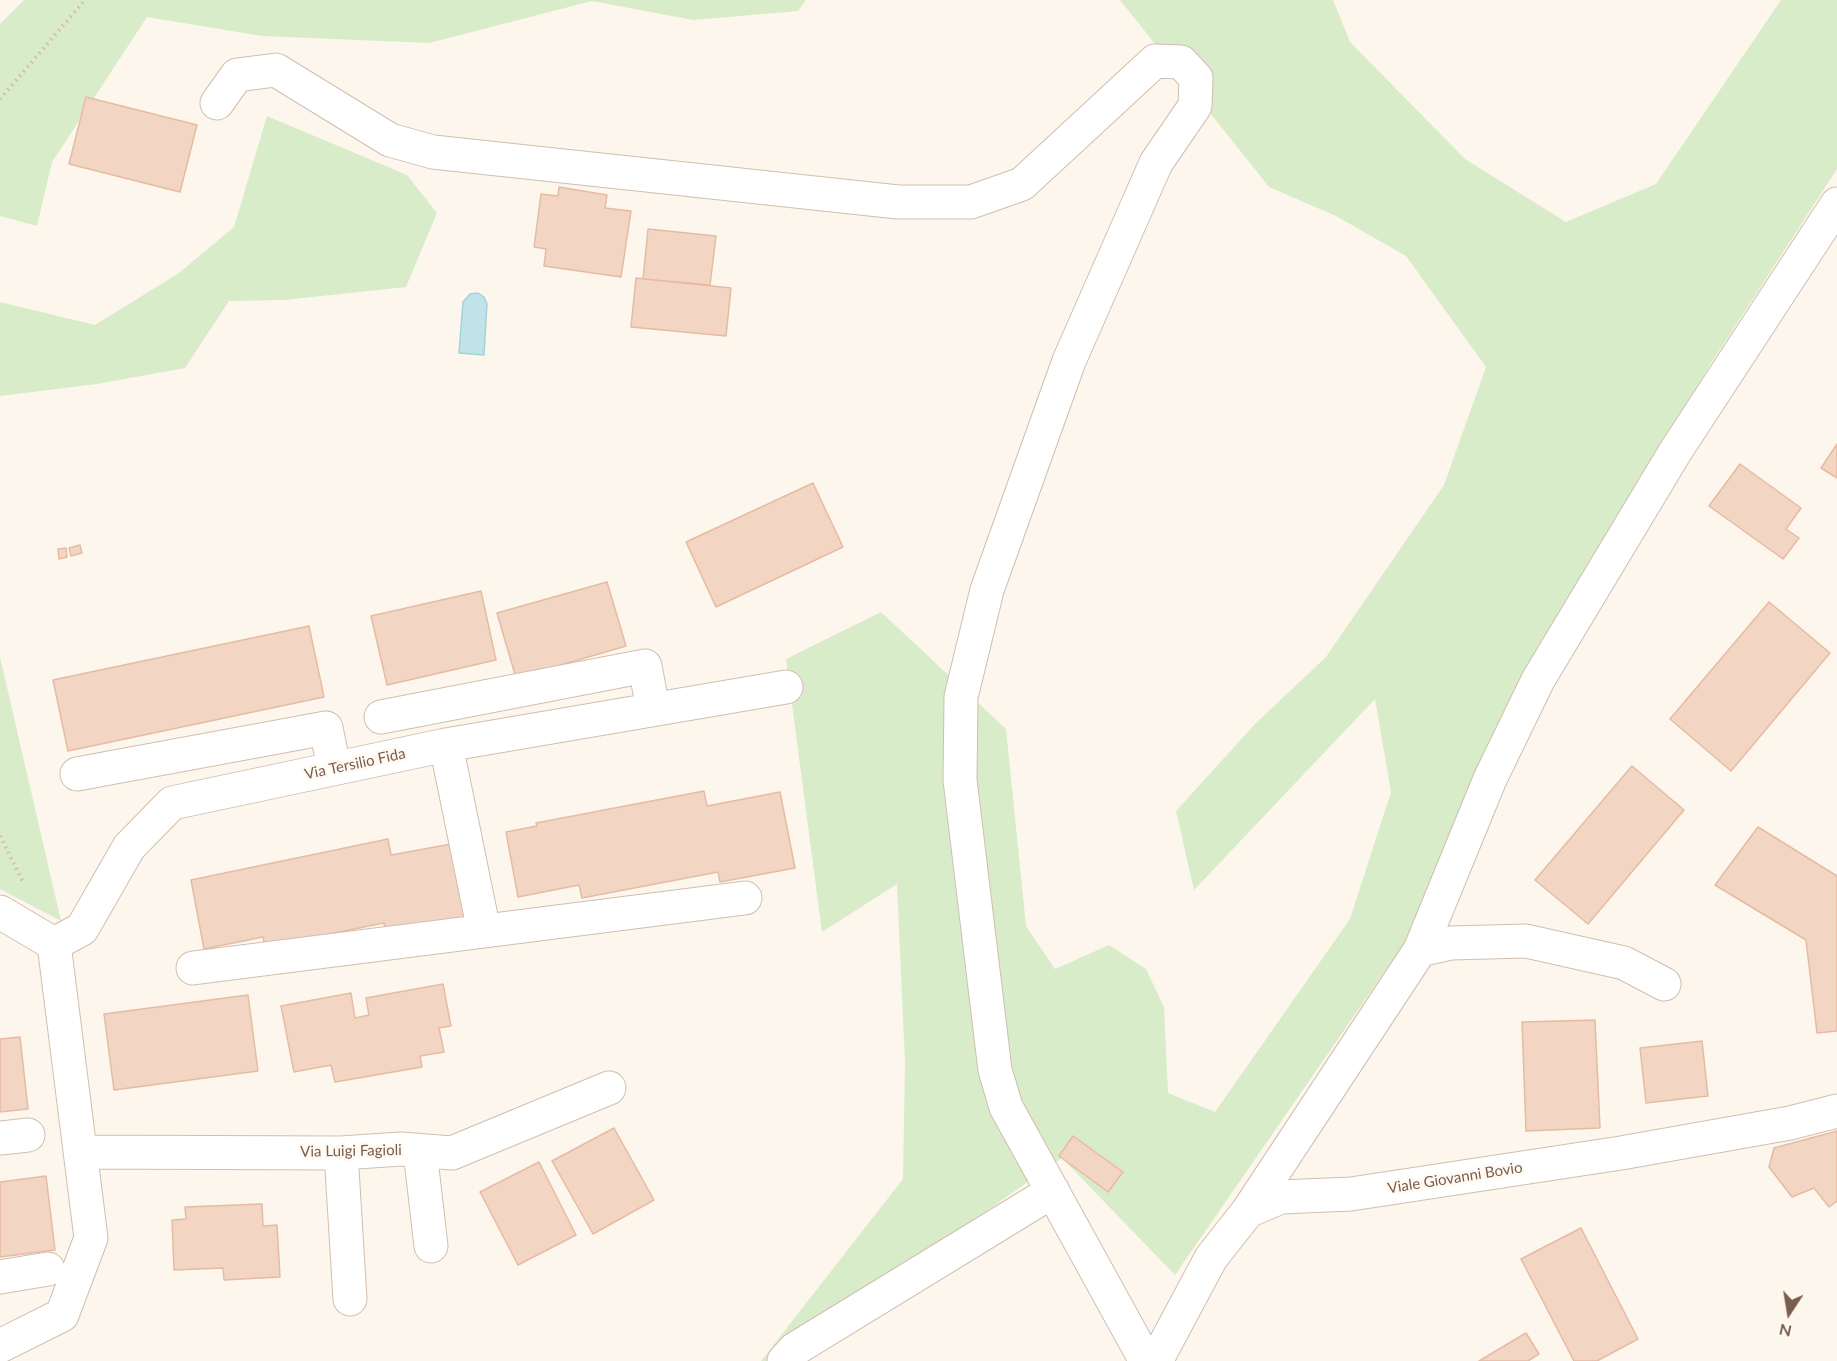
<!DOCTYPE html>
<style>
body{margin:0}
#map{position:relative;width:1837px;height:1361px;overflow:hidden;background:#fdf6ec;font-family:Lato,sans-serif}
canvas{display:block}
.north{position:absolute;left:1759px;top:1283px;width:60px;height:60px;-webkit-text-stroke:4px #fffaf3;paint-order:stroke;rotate:192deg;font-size:16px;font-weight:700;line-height:24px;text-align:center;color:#7a5c4d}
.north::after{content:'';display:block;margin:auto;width:21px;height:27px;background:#7a5c4d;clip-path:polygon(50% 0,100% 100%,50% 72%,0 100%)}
</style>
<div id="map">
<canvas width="1837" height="1361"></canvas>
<div class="north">N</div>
</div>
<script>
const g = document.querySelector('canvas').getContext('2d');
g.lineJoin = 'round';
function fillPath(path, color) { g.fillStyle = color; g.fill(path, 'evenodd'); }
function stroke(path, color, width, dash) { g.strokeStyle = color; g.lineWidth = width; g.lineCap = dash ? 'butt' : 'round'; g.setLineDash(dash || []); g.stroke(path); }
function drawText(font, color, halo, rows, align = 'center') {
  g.font = font + ' Lato,sans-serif'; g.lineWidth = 6; g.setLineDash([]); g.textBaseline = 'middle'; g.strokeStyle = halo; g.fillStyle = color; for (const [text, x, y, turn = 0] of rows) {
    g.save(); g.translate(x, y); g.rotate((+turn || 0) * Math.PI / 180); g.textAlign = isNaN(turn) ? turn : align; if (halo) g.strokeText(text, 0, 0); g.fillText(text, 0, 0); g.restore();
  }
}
fillPath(new Path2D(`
 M24,0h782l-8,11 -105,9 -101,-19 -163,42 -167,-7 -115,-19 -95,145 -15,64 -37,-10v-192z
 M1120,0h213l17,42 115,117 101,63 90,-38 125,-184h56v169l-127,196 -189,314 -107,250 -239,346 -113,-117 -290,203h-11l142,-182 2,-116 -8,-179 -75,48 -36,-273 95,-47 125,117 20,197 29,43 54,-24 37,24 18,38 4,86 47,19 135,-193 41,-127 -16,-93 -181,191 -18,-79 79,-87 71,-67 118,-172 42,-118 -80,-111 -70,-40 -67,-29z
 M267,116l140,59 30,38 -31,74 -122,13 -55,1 -44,67 -88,16 -97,12v-94l95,23 84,-52 55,-46z
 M0,657l61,264 -61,-32z`), '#d8ecc9');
const water = new Path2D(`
 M478,293l6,4 3,7 -3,51 -25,-2 4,-51 7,-8z`);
fillPath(water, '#bfe3e8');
stroke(water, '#a5d3da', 1.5);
const building = new Path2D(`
 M86,97l111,28 -17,67 -111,-28z
 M559,187l48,8 -2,13 26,3 -10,66 -77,-11 2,-17 -12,-2 7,-53 17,2z
 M648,229l68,7 -6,49 -67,-6z
 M636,278l95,10 -5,48 -95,-9z
 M1837,444v34l-16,-10z
 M1740,464l61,44 -15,21 13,9 -16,21 -74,-53z
 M813,483l30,64 -127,60 -30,-65z
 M80,545l2,8 -11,3 -2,-8z
 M66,548l1,9 -8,2 -1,-10z
 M607,582l19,64 -110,32 -19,-65z
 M481,591l15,69 -109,25 -16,-69z
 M1769,602l61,51 -99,118 -61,-52z
 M309,626l15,71 -256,54 -15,-71z
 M1632,766l52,44 -96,114 -53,-44z
 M704,791l3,15 73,-14 15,76 -75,14 -2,-10 -136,26 -3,-13 -61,12 -12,-65 31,-6 -1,-3z
 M1758,827l79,49v155l-20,2 -11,-93 -91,-55z
 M388,839l3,16 66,-12 15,74 -86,16 -2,-10 -119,24 -2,-10 -59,12 -13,-69z
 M443,984l8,42 -12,2 5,24 -24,4 2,11 -87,15 -4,-17 -37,7 -13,-66 70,-13 4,25 14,-3 -3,-17z
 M248,995l10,76 -144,19 -10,-76z
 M1595,1020l5,108 -74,3 -4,-109z
 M20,1037l8,72 -28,3v-73z
 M1702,1041l6,55 -62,7 -6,-55z
 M614,1128l40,72 -61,34 -41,-73z
 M1837,1131v70l-8,6 -15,-19 -22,9 -23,-30 5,-19z
 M1073,1136l50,36 -15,20 -49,-36z
 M539,1162l37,73 -58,30 -38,-73z
 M46,1176l9,74 -55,7v-75z
 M262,1204l1,22 14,-1 3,52 -56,3 -1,-12 -49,2 -2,-50 14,-1 -1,-12z
 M1581,1228l57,111 -41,22h-23l-53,-102z
 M1526,1333l13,21 -11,7h-49z`);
fillPath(building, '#f3d5c3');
stroke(building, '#e6bba3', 1.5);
const minor = new Path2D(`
 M217,103l20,-28 39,-5 114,70 43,12 465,50h73l51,-18 133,-123 26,1 15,16 -1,28 -39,57 -87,198 -82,229 -26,107 -1,83 35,290 11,37 140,254
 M381,717l264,-51 8,43
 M446,745l38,186
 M77,774l249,-46 8,40
 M0,912l54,32
 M54,944l28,-15 47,-82 43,-44 274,-58 340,-58
 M1420,950l31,-7 75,-2 98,22 40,21
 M193,968l552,-70
 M0,1138l28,-3
 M420,1151l11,95
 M80,1152l261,1 60,-4 51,4 157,-65
 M341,1153l9,146
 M1248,1211l172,-261 70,-171 48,-99 137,-228 162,-248
 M0,1277l48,-8
 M0,1346l62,-31 29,-77 -37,-294
 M784,1361l11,-12 258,-158
 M1156,1361l55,-103 37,-47 33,-14 70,-3 270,-41 169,-30 47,-12`);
stroke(minor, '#d1beb0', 35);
stroke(new Path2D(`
 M0,99l85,-99
 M0,836l24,48`), '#d9b8a5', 4, [1.5, 4.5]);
stroke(minor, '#fff', 33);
drawText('15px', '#7a5c4d', '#fffaf3', [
 ["Via Tersilio Fida",355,764,-12],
 ["Via Luigi Fagioli",351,1151,-1],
 ["Viale Giovanni Bovio",1455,1178,-9]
]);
</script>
